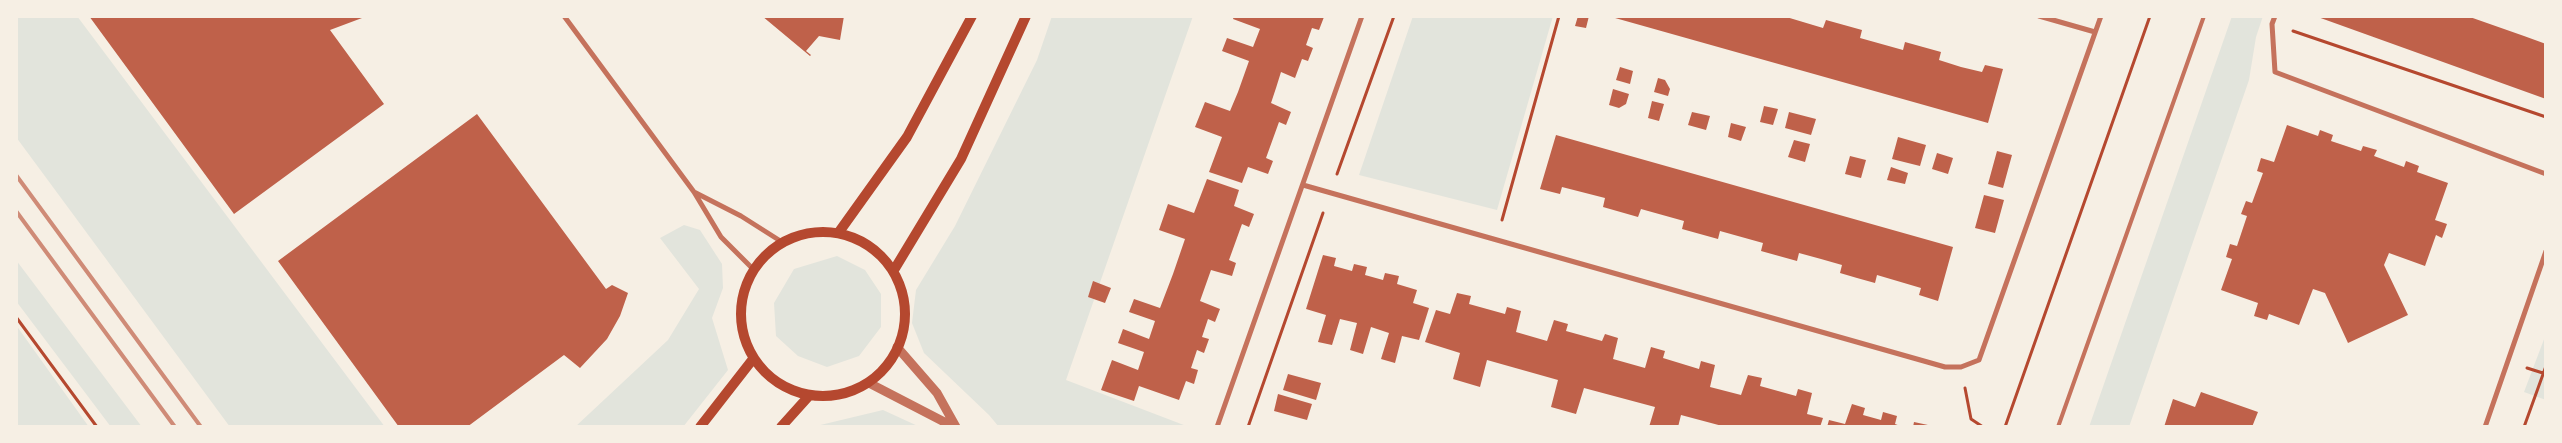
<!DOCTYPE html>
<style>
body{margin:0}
#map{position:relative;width:2562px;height:443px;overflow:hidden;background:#f6efe4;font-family:Figtree,sans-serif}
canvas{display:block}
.frame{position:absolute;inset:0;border:18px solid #f6efe4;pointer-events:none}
</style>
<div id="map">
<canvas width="2562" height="443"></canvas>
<div class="frame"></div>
</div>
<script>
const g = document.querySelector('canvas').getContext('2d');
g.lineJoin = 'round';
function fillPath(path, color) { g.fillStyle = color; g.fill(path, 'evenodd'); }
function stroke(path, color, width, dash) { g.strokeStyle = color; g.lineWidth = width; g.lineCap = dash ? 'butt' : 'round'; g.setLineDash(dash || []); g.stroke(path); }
fillPath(new Path2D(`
 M16,16h61l308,411h-155l-214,-290z
 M1052,16h141l-127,364 123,47h-190l-10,-12 -65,-62 -12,-30 4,-33 39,-64 82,-166z
 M1413,16h140l-56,194 -138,-35z
 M2232,16h31l-7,21 -7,43 -120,347h-40z
 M684,225l16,5 22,34 1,24 -11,30 16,52 -45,57h-108l93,-87 31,-51 -39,-51z
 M837,256l28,14 16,24v33l-22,29 -32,11 -29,-11 -22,-20 -2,-33 20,-34z
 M16,260l126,167h-31l-95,-126z
 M16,325l73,102h-73z
 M2546,334v66l-22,-8z
 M883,410l37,17h-108z`), '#e2e4dc');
fillPath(new Path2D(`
 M89,16h271l2,2 -32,12 54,74 -150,110z
 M762,16h82l-4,24 -21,-4 -13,15 5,4 -1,1z
 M1234,16l90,1 -5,13 -7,-2 -6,17 7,3 -5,13 -6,-2 -7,19 -14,-6 -5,16 -5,15 20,9 -5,13 -7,-3 -13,36 7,3 -5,13 -20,-7 -6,16 -33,-11 13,-35 -27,-10 10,-25 25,9 8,-19 11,-31 -27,-10 5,-13 26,9 7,-18 -27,-10z
 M1578,16h11l-3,12 -11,-2z
 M1608,16h175l40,12 3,-8 36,10 -2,8 43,12 2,-8 36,10 -2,8 22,7 21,5 3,-7 18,4 -15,54z
 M2315,16h152l57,20 22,8v55z
 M1620,67l13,4 -3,13 -14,-4z
 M1658,78l7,2 5,9 -2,7 -14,-4z
 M1613,89l16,5 -3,10 -7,4 -10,-3z
 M1652,101l12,3 -5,17 -11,-3z
 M1764,106l14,3 -5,16 -13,-3z
 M1692,112l18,4 -4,14 -18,-5z
 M1789,112l27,7 -5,16 -26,-7z
 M477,114l129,175 6,-4 16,8 -8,23 -13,23 -27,29 -16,-13 -97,72h-68l-121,-166z
 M1731,123l15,4 -5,14 -13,-4z
 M2287,125l31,11 2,-6 13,5 -2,6 30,10 2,-5 14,4 -3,6 30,11 2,-6 13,5 -2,6 31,11 -13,37 12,4 -5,14 -6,-3 -11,31 -36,-13 -5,12 24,50 -60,28 -23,-50 -12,-4 -14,36 -30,-11 -2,6 -13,-4 4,-13 -37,-13 11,-31 -6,-2 4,-13 7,2 10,-30 -6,-2 5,-13 6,2 11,-30 -6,-2 4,-13 13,4z
 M1556,135l397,112 -15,54 -19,-6 2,-7 -44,-13 -2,8 -18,-5 -17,-5 2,-8 -21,-6 -22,-6 -2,8 -36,-10 2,-8 -43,-12 -2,8 -36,-10 2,-8 -43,-12 -3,8 -35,-10 2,-9 -43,-11 -2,7 -20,-5z
 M1898,137l28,8 -6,21 -28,-7z
 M1794,140l16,4 -5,18 -17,-5z
 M1997,151l15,4 -9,33 -15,-4z
 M1937,153l16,5 -5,16 -16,-5z
 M1850,156l16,4 -5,18 -16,-4z
 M1891,167l17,6 -3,11 -18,-4z
 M1207,179l32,11 -5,16 20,8 -5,13 -7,-3 -13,36 7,3 -4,13 -21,-6 -11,31 20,8 -5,13 -7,-3 -6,18 7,2 -5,14 -7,-3 -6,18 7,2 -4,14 -8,-3 -7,19 -40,-14 -5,15 -33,-11 11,-30 26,10 6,-18 -26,-9 5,-14 26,10 6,-18 -26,-9 5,-13 26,9 13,-34 12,-35 -26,-9 9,-26 26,9z
 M1984,195l20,5 -9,33 -20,-5z
 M1323,255l13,3 -2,8 18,5 2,-7 13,3 -2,8 18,5 2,-7 14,3 -2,8 20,6 -4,13 16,5 -10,32 -17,-4 -7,27 -14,-4 8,-26 -18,-6 -8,27 -13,-4 7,-27 -17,-4 -8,26 -14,-3 8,-27 -20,-6z
 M1093,281l18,7 -6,15 -17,-6z
 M1457,293l14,3 -2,8 36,10 2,-7 14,4 -5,21 31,9 7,-21 14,4 -2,7 36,10 3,-7 13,4 -5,21 32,9 6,-21 14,4 -2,7 36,11 2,-8 14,4 -5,22 31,8 7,-20 14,3 -2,8 36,10 2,-7 14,4 -5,21 16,4 -3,9h-94l-45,-12 -3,12h-29l6,-20 -71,-19 -8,26 -25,-7 7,-27 -71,-20 -7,27 -27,-8 7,-26 -35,-11 11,-32 14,4z
 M1288,374l33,9 -5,17 -33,-10z
 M2201,392l57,20 -6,15h-88l9,-28 22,8z
 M1278,394l34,10 -5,16 -33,-9z
 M1852,404l13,4 -2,7 18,5 2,-8 14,4 -2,8 8,3h-76l2,-7 16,4z
 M1914,422l14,3v2h-15z`), '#bf614a');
stroke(new Path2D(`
 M2293,31l253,86
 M1337,174l57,-158
 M1502,220l57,-204
 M16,317l81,110
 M2527,368l19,6
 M1965,388l6,31 12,8
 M1248,427l75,-214
 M2005,427l145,-411
 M2524,427l22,-61`), '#b5482f', 3);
stroke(new Path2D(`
 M2058,427l146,-411`), '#c5725c', 4);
stroke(new Path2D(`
 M564,16l130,176 27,45 33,33
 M2039,16l56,16
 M2275,16l-3,8 3,48 271,102
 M1303,185l642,182h16l18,-7 122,-344
 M694,192l47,24 41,26
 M1217,427l145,-411
 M2485,427l61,-176`), '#c5725c', 5);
stroke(new Path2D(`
 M897,347l40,46 19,34
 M869,383l85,44`), '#c5725c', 9);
stroke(new Path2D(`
 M741 314a82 82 0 1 1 164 0a82 82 0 1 1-164 0Z
 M839,232l68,-95 65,-121
 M894,270l67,-111 65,-143
 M700,427l53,-68
 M781,427l27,-30`), '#b5482f', 10);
stroke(new Path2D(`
 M16,175l185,252
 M16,211l159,216`), '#cf8b77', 4);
</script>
